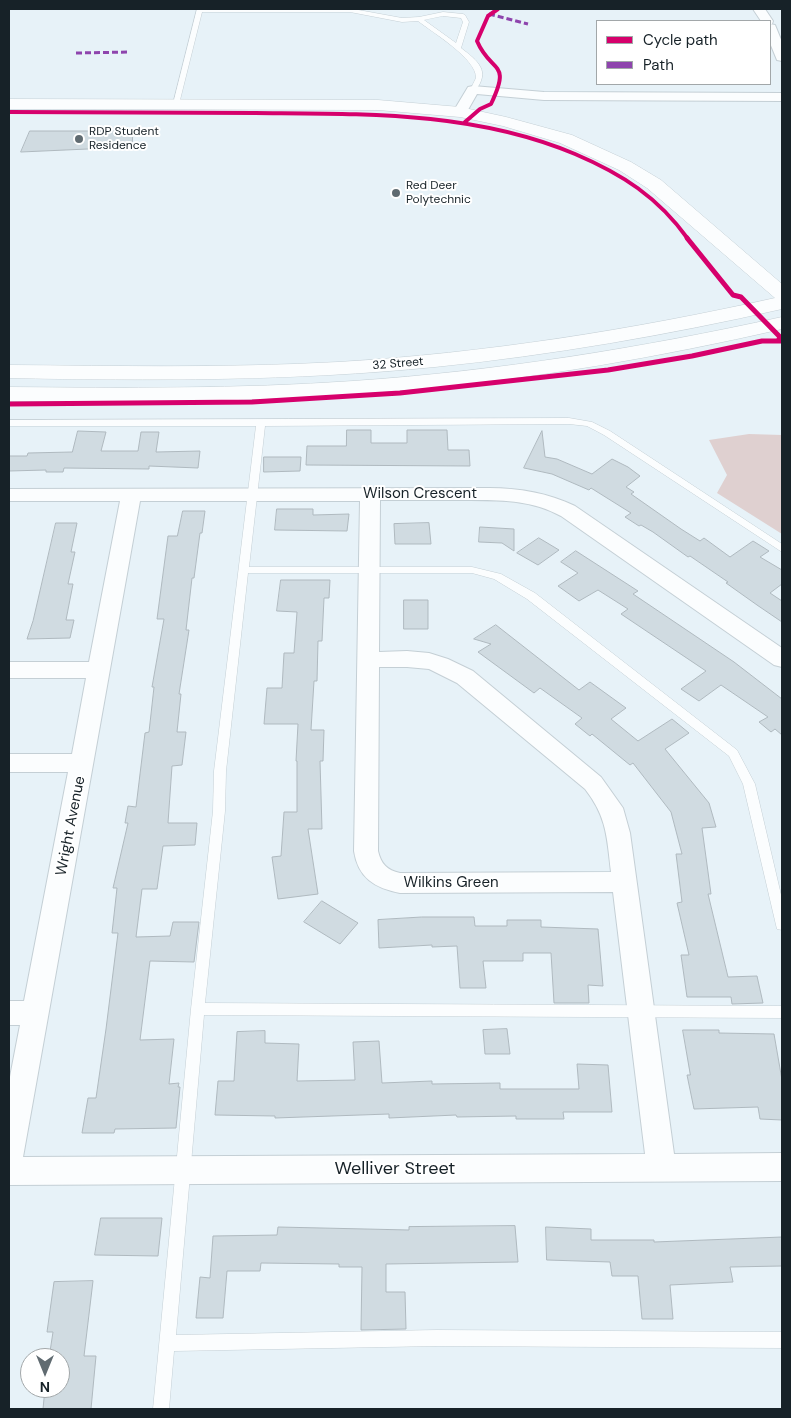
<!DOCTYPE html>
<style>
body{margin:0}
#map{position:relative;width:791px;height:1418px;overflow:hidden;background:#e7f2f8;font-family:"DM Sans",sans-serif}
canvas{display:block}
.frame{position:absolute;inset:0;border:10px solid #172228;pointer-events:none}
.legend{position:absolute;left:596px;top:20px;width:175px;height:65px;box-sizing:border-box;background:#fff;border:1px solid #a2a7a9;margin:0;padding:6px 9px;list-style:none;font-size:15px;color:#172228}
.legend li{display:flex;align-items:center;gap:10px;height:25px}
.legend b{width:25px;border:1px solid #a2a7a9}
.north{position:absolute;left:20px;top:1348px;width:50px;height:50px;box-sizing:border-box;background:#fff;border:1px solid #a2a7a9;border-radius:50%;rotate:180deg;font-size:14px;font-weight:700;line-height:20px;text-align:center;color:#172228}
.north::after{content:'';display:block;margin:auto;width:18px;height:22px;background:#606b71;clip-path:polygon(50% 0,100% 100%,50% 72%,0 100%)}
</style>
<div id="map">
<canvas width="791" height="1418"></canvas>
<div class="frame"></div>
<ul class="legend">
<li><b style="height:6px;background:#d6006c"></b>Cycle path</li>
<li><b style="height:6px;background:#8e44ad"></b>Path</li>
</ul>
<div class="north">N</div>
</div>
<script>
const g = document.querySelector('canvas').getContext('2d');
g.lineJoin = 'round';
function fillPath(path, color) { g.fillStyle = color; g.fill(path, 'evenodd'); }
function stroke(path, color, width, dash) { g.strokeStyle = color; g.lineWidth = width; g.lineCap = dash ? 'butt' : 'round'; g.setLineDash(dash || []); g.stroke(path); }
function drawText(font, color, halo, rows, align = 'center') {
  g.font = font + ' "DM Sans",sans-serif'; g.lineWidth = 4; g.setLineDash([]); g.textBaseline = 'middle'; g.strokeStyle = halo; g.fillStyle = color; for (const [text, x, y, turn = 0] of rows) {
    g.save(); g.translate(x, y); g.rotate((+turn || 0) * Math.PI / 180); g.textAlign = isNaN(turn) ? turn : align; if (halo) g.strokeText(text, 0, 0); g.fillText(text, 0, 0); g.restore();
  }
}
fillPath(new Path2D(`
 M749,434l33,1v99l-65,-41 10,-18 -18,-35z`), '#dfd0d0');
const building = new Path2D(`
 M30,131h103l-1,16 -111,5z
 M347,430h24v13h36v-13h40l1,20h21l1,16 -164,-1 1,-19h39z
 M78,431l28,1 -5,19h37l3,-19h18l-3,20 44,-1 -2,17 -49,-2v3l-85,-1 -1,4h-17v-2l-37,1v-15h18l1,-3 44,-1z
 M542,431l3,26 12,2 35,15 20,-15 16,8 12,9 -14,11 8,5 -3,2 50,35 19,12 4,-3 26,19 23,-16 16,10 -9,6 22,13v14l-12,9 12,8v21l-25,-17 -31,-22 2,-1 -38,-26 -2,1 -35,-25 -12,-7 -2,1 -14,-9 6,-4 -40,-25 -2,2 -37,-16 -28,-6z
 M264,457h37l-1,14 -36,1z
 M277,509h36v6l36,-1 -2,17 -72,-1z
 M183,511h22l-3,22h-2l-6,45h-2l-6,52h3l-10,64h2l-4,38h9l-4,33 -10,1 -4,57h29l-2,22 -32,1 -6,43h-15l-6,48 34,-1 3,-14h26l-5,40 -44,-1 -10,79 34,-1 -5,45 10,-1 -1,4h2l-4,41 -61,1 -1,4h-32l6,-35h8l10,-69 12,-96h-6l5,-45h-4l15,-65h-3l3,-17 8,1 9,-74 4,-1 5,-45h-2l12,-68h-7l11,-83h9z
 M56,523h21l-6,29h4l-7,32h5l-7,36h8l-4,18 -43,1 6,-18z
 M429,523l2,21h-36l-1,-20z
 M480,527l34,2v22l-12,-8 -23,-1z
 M539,538l20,12 -21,15 -21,-12z
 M576,551l62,40 -5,3 101,68 48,37v36l-7,-6 -4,3 -12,-10 9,-5 -47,-32 -22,16 -18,-12 25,-18 -85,-57 7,-5 -30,-19 -19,11 -21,-15 20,-13 -17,-11z
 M281,580h49l-1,18h-5l-2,43h-4l-1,40h-3l-3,49h13l-1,31h-3l2,68h-14l10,65 -40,5 -6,-42 9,-1 3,-44h13v-51h-1l2,-37h-34l3,-36h15l2,-35h10l3,-41 -20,-1z
 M404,600h24v29h-24z
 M496,625l83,65 11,-8 36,26 -15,11 27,22 34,-22 17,14 -24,16 44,54 7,24 -14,1 9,66h-3l20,83 29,-1 6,27 -31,1 -1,-7h-44l-6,-42h8l-12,-52 5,-1 -6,-48h6l-11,-42 -38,-49 -3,2 -38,-31 -2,2 -15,-12 7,-6 -42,-30 -6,5 -56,-41 13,-8 -17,-5z
 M322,901l36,22 -18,21 -36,-22z
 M422,917h52l1,9h32v-6h34v7l57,2 5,57 -15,-1 1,18h-35l-3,-50h-28v8h-40l3,27h-26l-3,-42 -25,1v-2l-53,3 -1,-28z
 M507,1029l3,25h-25l-2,-24z
 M683,1030h36v3l55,1 8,46v40l-22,-1 -2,-12 -64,2 -7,-34h3z
 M265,1031v12l34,1 -2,37 58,-1 -2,-38 26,-1 3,42 50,-2v3l68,-1v6h79l-2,-25 31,1 4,47h-49l1,7h-48v-3l-59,1 -1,-2 -67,3v-4l-114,4v-2l-60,-1 3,-34h16l3,-49z
 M101,1218h61l-4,38 -63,-1z
 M515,1226l3,36 -132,2v28h19l1,37 -45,1 1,-63h-23v-3l-78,-1 -1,8h-33l-4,47h-27l4,-41 10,1 3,-42 64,-1 1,-8 131,3v-3z
 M546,1227l45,2v11h63v2l128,-5v29l-52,1 3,15 -63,3 3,34h-31l-4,-43h-26l-2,-14 -63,-2z
 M93,1281l-9,75h12l-5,53h-48l2,-21h15v-30h-11l4,-26h-6l7,-50z`);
fillPath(building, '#d0dbe1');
stroke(building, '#afb9bf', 1);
const lane = new Path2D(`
 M197,9h156l49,9 17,-1 24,-5 20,2 2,1 4,7 -8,26c17,13 30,23 14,43h-4l-1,-1 6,-12c1,-19 -44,-46 -58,-57l-16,1 -52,-10h-148l-23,92 -3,2 -3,-2zM443,16l18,2 2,4 -7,21 -32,-23z
 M569,418l23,4 18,9 172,113v8l-178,-117 -17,-9 -18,-2 -304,2 -16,141h223l29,7 34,19 202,157 18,34 27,115v31l-5,-1 -1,-4 -33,-141 -14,-28 -202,-157 -33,-20 -22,-6h-224l-22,198 -1,40 -20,192 577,3v12l-578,-3 -28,320 261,-5 345,2v16l-345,-2 -263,5 -5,58h-16l38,-400 22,-198 1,-40 42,-345h-247v-6z`);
const street = new Path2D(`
 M753,9h12l8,12 -1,3h-2v-3h-9z
 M770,24l5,1 7,17v19l-5,-1 -7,-17z
 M473,86l71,6 238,1v8l-238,-1 -67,-6 -12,21h-10l-2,-3 15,-25z
 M489,488c30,0 59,5 86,18l207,142v19l-8,-2 -213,-149c-33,-18 -68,-16 -105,-16 -25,0 -51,0 -76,0l-1,152 28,-1 22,2 19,6 25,12 128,106 22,31 7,25 44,321 108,-1v28l-773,4v-103l11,-57h-11v-24h15l44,-229h-59v-18h63l14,-76h-77v-16h80l31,-161h-111v-12zM140,501h220l-6,350c4,27 21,37 46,42l213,-1 32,262 -622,3zM379,667h28l22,2 28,14 128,106c22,28 22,49 26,83l-211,1c-13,-3 -19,-9 -22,-22z`);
const secondary = new Path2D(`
 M9,99l369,1 82,7 46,10 66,18 59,27 30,18 121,104v25c-114,26 -230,46 -347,58 -141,14 -284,14 -426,11v-13c110,1 220,3 329,-3 148,-9 293,-32 437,-64l-128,-110 -28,-18 -59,-27 -57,-17 -43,-9 -82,-7 -369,-1z
 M782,317v12c-123,28 -248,50 -374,61 -133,12 -266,13 -399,11v-14c115,1 230,2 344,-6 145,-10 288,-33 429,-64z`);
stroke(lane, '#c4cfd5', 1);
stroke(street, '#c4cfd5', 2);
stroke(secondary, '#c4cfd5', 1);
fillPath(lane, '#fbfdfe');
fillPath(street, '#fbfdfe');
fillPath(secondary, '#fbfdfe');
stroke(new Path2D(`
 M489,14l39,10
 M76,53l53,-1`), '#8e44ad', 3, [6, 3]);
stroke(new Path2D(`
 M9,112c82,0 164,0 246,1 109,1 218,-2 320,41 47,20 83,43 113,85
 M465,122l15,-13 11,-5c21,-44 0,-30 -14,-63l11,-25 10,-7`), '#d6006c', 4);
stroke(new Path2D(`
 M687,238l46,57 8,2 39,40 -2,4
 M9,404l243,-2 148,-9 208,-23 84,-14 70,-15h20`), '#d6006c', 5);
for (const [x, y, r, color] of [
 [79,139,5,"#606b71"],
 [396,193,5,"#606b71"]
]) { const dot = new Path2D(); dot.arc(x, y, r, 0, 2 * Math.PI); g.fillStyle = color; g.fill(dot); stroke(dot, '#fff', 2); }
drawText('12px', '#172228', '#fff', [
 ["RDP Student",89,132],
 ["Residence",89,146],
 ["Red Deer",406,186],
 ["Polytechnic",406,200]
], 'left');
drawText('12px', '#172228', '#fff', [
 ["32 Street",398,364,-5]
]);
drawText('15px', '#172228', '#fff', [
 ["Wilson Crescent",420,494],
 ["Wright Avenue",71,826,-79],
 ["Wilkins Green",451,883]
]);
drawText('18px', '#172228', '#fff', [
 ["Welliver Street",395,1169]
]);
</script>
